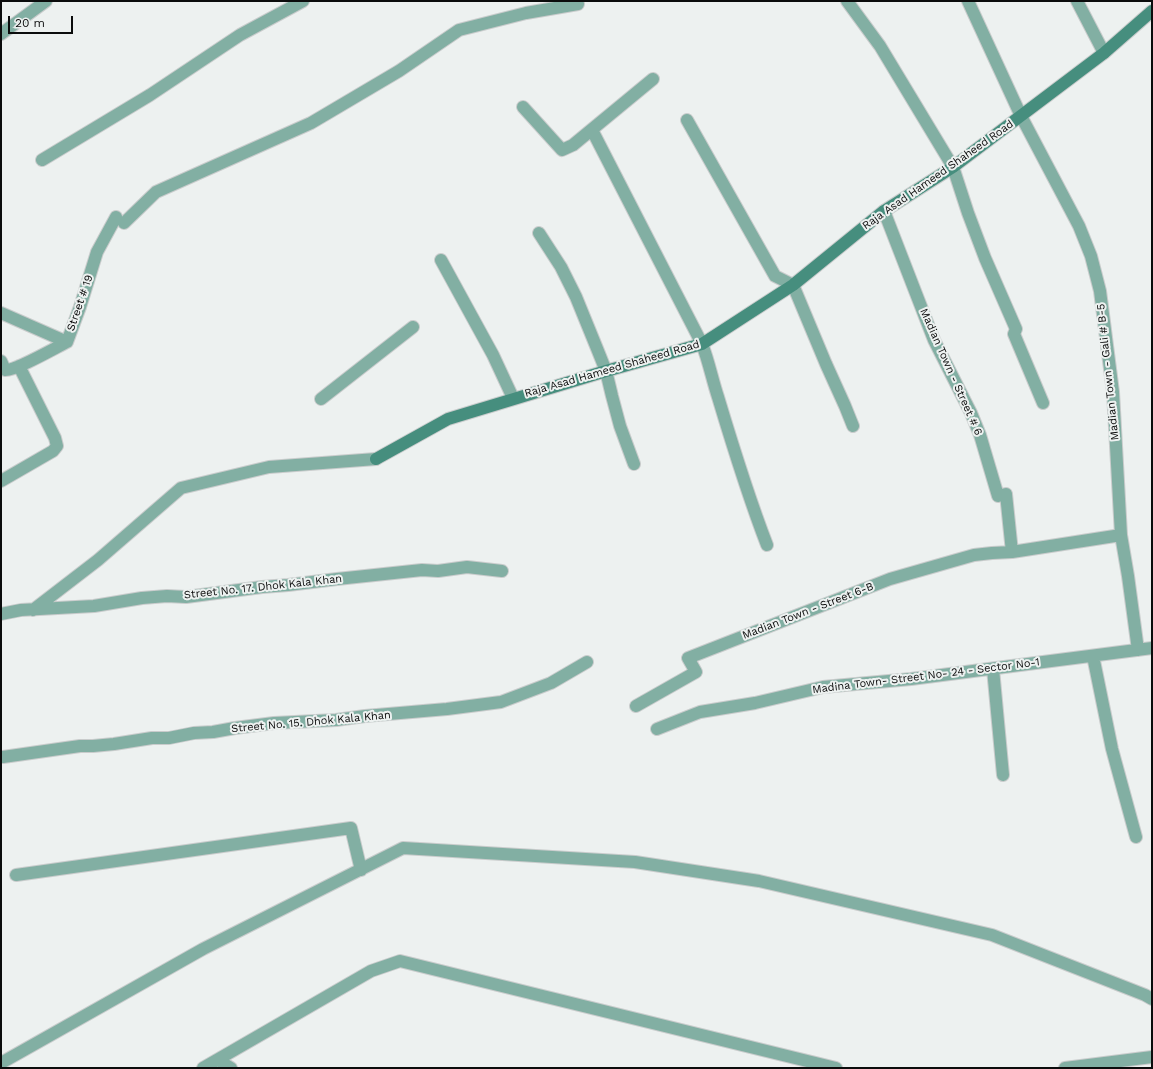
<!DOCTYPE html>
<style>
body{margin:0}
#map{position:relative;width:1153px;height:1069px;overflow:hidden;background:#edf1f0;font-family:"Work Sans",sans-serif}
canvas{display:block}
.frame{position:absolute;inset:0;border:2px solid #0b0c0c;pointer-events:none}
.scale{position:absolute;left:8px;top:16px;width:65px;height:18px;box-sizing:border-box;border:2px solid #0b0c0c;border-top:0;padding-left:5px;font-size:12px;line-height:14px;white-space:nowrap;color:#0b0c0c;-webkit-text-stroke:3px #edf1f0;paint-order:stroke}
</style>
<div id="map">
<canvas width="1153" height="1069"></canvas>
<div class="frame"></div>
<div class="scale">20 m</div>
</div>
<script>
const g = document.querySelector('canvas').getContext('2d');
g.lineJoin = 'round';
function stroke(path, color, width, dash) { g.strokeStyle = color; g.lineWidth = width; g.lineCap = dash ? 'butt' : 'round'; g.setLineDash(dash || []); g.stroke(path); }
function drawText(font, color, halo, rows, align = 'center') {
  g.font = font + ' "Work Sans",sans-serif'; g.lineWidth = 4; g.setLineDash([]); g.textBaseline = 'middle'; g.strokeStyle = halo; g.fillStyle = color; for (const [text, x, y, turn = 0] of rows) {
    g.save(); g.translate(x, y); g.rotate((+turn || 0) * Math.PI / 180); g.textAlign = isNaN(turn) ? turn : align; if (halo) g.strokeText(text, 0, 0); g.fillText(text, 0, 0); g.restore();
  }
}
const street = new Path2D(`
 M847,1l33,45 73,121 15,46 17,45 31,71 -2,5 29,69
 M1077,1l27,52
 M1,34l45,-33
 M523,107l39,43 11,-5 80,-66
 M687,120l88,156 18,9 33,79 19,42 8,20
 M592,130l110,214c7,18 10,35 16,53 15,50 30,99 49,148
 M42,160l108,-65 90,-60 63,-34
 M884,211l50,129 37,73 9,22 18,61 8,-2 6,58
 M124,223l32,-31 155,-69 88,-52 60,-41 67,-17 52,-9
 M539,233l22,34 15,30 22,54 8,20 6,25 8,30 14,38
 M441,260l52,95 20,43
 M1,313l66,29
 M1,361l4,9c10,1 50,-22 62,-28l13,-35 17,-55 19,-35
 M321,399l92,-72
 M1,481l52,-30 4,-5 -2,-8 -36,-72
 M1121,535l7,41 10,74
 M33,610l65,-50 83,-72 88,-21 107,-8
 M1,614l20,-4 73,-4 48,-8 25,-2 19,1 76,-10 26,-2 49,-6 85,-9 16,1 29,-4 35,4
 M1093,656l19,93 24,88
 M993,669l10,106
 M636,706l60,-34 -8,-14 202,-79 84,-24 18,-2 20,-1 109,-17 -8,-143 -13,-101 -9,-35 -12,-30 -58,-110 -53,-115
 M657,729l43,-17 55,-9 68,-16 88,-8 241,-31
 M3,757l77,-11h13l21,-2 38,-6h17l25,-5 19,-1 22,-4 39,-5 62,-3 29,-4 82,-7 54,-7 50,-19 36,-21
 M16,875l335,-47 10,42
 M218,1060l13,8
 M1,1063l202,-114 200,-101 232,14 124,19 233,54 153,60 7,4
 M203,1068l168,-97 29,-10 436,107
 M1065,1068l87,-11`);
const secondary = new Path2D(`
 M376,459l72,-40 158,-48 96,-27 91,-59 91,-74 69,-44 151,-114 48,-42`);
stroke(street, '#c9cccc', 14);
stroke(secondary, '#c9cccc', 14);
stroke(street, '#82afa3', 12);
stroke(secondary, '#468e7e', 12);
drawText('11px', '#0b0c0c', '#edf1f0', [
 ["Raja Asad Hameed Shaheed Road",938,175,-35],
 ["Street # 19",80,303,-71],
 ["Raja Asad Hameed Shaheed Road",612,369,-16],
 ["Madian Town - Street # 6",951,372,66],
 ["Madian Town - Gali # B-5",1108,372,-96],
 ["Street No. 17. Dhok Kala Khan",263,587,-6],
 ["Madian Town - Street 6-B",808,611,-21],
 ["Madina Town- Street No- 24 - Sector No-1",926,676,-7],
 ["Street No. 15. Dhok Kala Khan",311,722,-5]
]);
</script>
